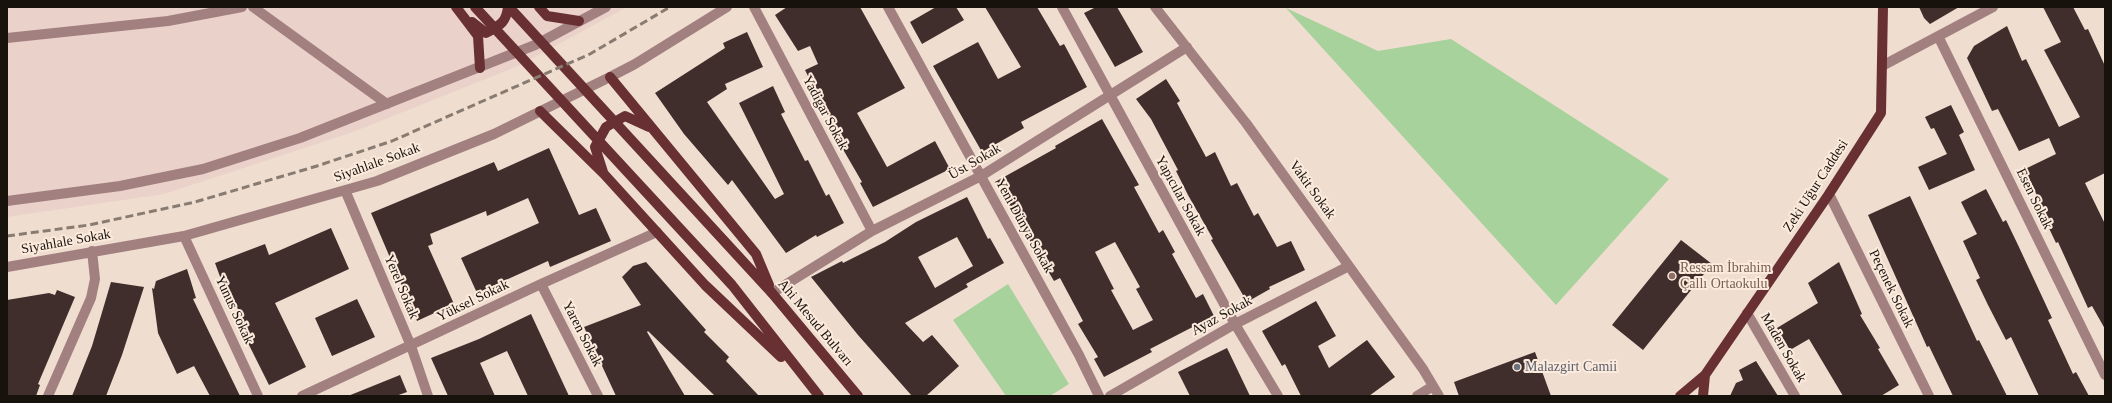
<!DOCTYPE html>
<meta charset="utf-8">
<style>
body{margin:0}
#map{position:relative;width:2112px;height:403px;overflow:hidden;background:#efddd0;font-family:Georgia,serif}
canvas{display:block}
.frame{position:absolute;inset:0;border:8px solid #18120d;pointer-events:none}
</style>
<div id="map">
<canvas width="2112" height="403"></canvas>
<div class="frame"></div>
</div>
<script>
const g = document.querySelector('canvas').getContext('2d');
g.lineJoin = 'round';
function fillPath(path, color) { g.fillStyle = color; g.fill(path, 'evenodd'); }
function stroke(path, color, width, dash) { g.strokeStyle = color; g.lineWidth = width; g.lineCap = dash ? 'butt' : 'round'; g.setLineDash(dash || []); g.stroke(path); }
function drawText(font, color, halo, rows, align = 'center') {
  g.font = font + ' Georgia,serif'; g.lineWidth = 4; g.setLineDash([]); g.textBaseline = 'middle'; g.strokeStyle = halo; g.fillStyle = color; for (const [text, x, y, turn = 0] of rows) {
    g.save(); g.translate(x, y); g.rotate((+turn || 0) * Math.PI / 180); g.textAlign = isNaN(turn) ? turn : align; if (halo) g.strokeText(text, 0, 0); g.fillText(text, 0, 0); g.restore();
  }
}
fillPath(new Path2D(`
 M7,7h620l-109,59 -165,66 -189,62 -157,23z`), '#ead1c9');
fillPath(new Path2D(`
 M1286,8l92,43 73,-12 218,140 -113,126z
 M1008,284l61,100 -19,12h-44l-53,-76z`), '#a8d29b');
fillPath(new Path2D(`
 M787,7h73l45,81 -48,25 30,54 48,-26 15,28 -77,38 -13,-24 2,-1 -25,-43 3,-1 -27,-55 -1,1 -7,-14 13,-6 -8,-18 -12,5 -23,-36z
 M936,7h20l8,13 -42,24 -12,-22z
 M985,7h52l23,39 4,-2 23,43 -66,35 3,6 -42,24 -49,-86 45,-24 20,37 23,-12z
 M1096,7h21l26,45 -28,15 -31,-54z
 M1919,7h40l-29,17 -6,-6z
 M2043,7h30l12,23 3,-1 17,37v107l-20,10 20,41v105l-13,-23 -4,2 -30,-66 -2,1 -9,-19 2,-2 -24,-53 31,-15 -7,-16 -30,13 -21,-42 -6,2 -25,-53 7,-12 33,-20 15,35 4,-2 33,68 21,-10 -36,-67 17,-8z
 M747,32l16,35 -38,17 2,5 -20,13 68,97 9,-5 -45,-91 34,-17 12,26 -4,2 24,47 3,-1 18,36 3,-2 15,29 -27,14 -1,-2 -30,18 -54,-73 -4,5 -44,-51 -29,-41 70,-45 -2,-5z
 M1166,79l14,22 -3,2 29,54 9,-5 16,34 6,-3 17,33 4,-3 19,34 14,-6 14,29 -36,17 1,2 -23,13 -36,-62 2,-1 -25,-44 -12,-24 2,-1 -27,-51 -15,-20z
 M1951,105l13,27 -5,3 16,35 -46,20 -11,-23 29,-13 -13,-26 -3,1 -6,-12z
 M1102,119l37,66 -5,2 25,46 4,-3 12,22 -3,2 24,44 7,-4 11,22 -64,33 2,3 -48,25 -10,-18 4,-2 -20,-33 5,-3 -23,-43 -6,3 -59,-99 61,-34 -1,-2zM1115,242l25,45 -4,2 17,31 -20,10 -22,-40 3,-1 -19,-37z
 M549,148l30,67 17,-7 15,33 -61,26 -2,-6 -71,32 -16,-35 78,-35 -11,-25 -41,18 -1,-5 -56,23 3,10 -5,2 26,58 -37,17 -46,-108 123,-51 4,9z
 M1986,189l17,33 3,-2 12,25 34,73 -4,2 25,54 3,-2 13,24h-50l-28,-59 -5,3 -18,-35 -12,-25 4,-2 -17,-37 14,-7 -16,-32z
 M1910,196l67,145 2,-1 28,56h-54l-24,-50 -2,1 -59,-132z
 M967,197l21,42 2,-1 14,25 -38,21 2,3 -63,36 18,19 9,-7 27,31 -33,30h-14l-54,-61 -47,-58 31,-16 1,2 42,-21 31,-20zM957,237l16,29 -38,22 -17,-31z
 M331,228l18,41 -74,34 31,64 -37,18 -25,-50 5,-2 -24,-52 -3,1 -7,-19 50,-19 4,11z
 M1681,240l31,24 -69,86 -31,-25z
 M646,262l60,68 -2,2 25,25 -3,4 33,35h-44l-67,-65 -1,1 38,64h-69l-32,-69 57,-22 -19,-28 11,-11z
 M1839,262l23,52 -2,1 20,33 -2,1 21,36 -18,11h-38l-34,-57 -19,11 -13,-22 41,-25 -10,-20z
 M187,269l9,29 -3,1 47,97h-30l-16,-30 -17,8 -19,-41 -6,-45 2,1 2,-8z
 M111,282l33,5 -22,68 -16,41h-34l20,-50z
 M57,290l18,7 -37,87 2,1 -4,11h-29v-96l42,-7 6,2z
 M357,299l18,38 -43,19 -17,-38z
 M1316,301l20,35 -18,10 11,22 38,-28 28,37 -26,19h-68l-16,-32 -3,2 -20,-35z
 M531,314l38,82h-41l-21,-45 -27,12 15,33h-47l-17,-38 48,-19z
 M1227,348l23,48h-60l-12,-24z
 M1535,352l16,44h-92l-5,-14z
 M1756,361l22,35h-48l6,-13 7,-3 -4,-10z
 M400,375l7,17 -11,4h-48z`), '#402e2c');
stroke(new Path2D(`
 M253,7l134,97
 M754,7l118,224
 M888,7l191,348 20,41
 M1062,7l173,317 43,72
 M1155,7l91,116 177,246 16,27
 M1938,36l167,339
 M7,38l161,-17 74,-14
 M1882,66l111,-59
 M345,190l66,156 17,50
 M1829,194l100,202
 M7,201l113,-15 83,-17 97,-31 235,-93 71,-38
 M184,236l74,160
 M7,267l177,-31 193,-55 117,-47 116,-57 25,-13 92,-57
 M541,284l57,112
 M772,293l100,-62 109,-55 206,-129
 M1747,313l48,83
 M48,396l43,-98 4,-19 -3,-28
 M302,396l239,-112 116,-52
 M1110,396l125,-72 114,-58
 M1417,396l16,-10`), '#a38080', 10);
stroke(new Path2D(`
 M456,7l22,29 2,32
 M475,7l257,278 87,111
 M509,7l263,286 86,103
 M539,7l8,9 32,5
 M472,22l14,11c14,-8 20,-10 22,-26
 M610,77l146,177 13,31
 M540,111l64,63 101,111 76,72
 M603,172l-8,-25 11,-20 19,-11 24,11
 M1680,396l25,-21 124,-181 52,-81 2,-106
 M1703,396l2,-21`), '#693033', 10);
stroke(new Path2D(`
 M7,236l82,-11 106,-23 122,-36 75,-25 198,-87 80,-47`), '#887c72', 3, [8, 4]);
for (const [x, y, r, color] of [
 [1672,276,4,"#8d6e63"],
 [1517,367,4,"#6b7280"]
]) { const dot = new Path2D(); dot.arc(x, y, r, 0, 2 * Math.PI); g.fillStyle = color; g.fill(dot); stroke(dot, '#fcebdd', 1.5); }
drawText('14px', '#18120d', '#fcebdd', [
 ["Yadigar Sokak",825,113,62],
 ["Üst Sokak",975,162,-30],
 ["Siyahlale Sokak",377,163,-20],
 ["Zeki Uğur Caddesi",1816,186,-57],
 ["Vakit Sokak",1312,190,54],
 ["Yapıcılar Sokak",1180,196,61],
 ["Esen Sokak",2034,199,64],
 ["Yeni Dünya Sokak",1024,226,61],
 ["Siyahlale Sokak",66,242,-10],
 ["Yerel Sokak",401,287,67],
 ["Peçenek Sokak",1891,289,64],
 ["Yüksel Sokak",473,301,-26],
 ["Yunus Sokak",234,310,65],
 ["Ayaz Sokak",1222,316,-29],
 ["Ahi Mesud Bulvarı",815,323,50],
 ["Yaren Sokak",582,334,63],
 ["Maden Sokak",1783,348,60]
]);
drawText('14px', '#785e54', '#fcebdd', [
 ["Ressam İbrahim",1680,268],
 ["Çallı Ortaokulu",1680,284]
], 'left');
drawText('14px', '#5b616d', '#fcebdd', [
 ["Malazgirt Camii",1525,367]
], 'left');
</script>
